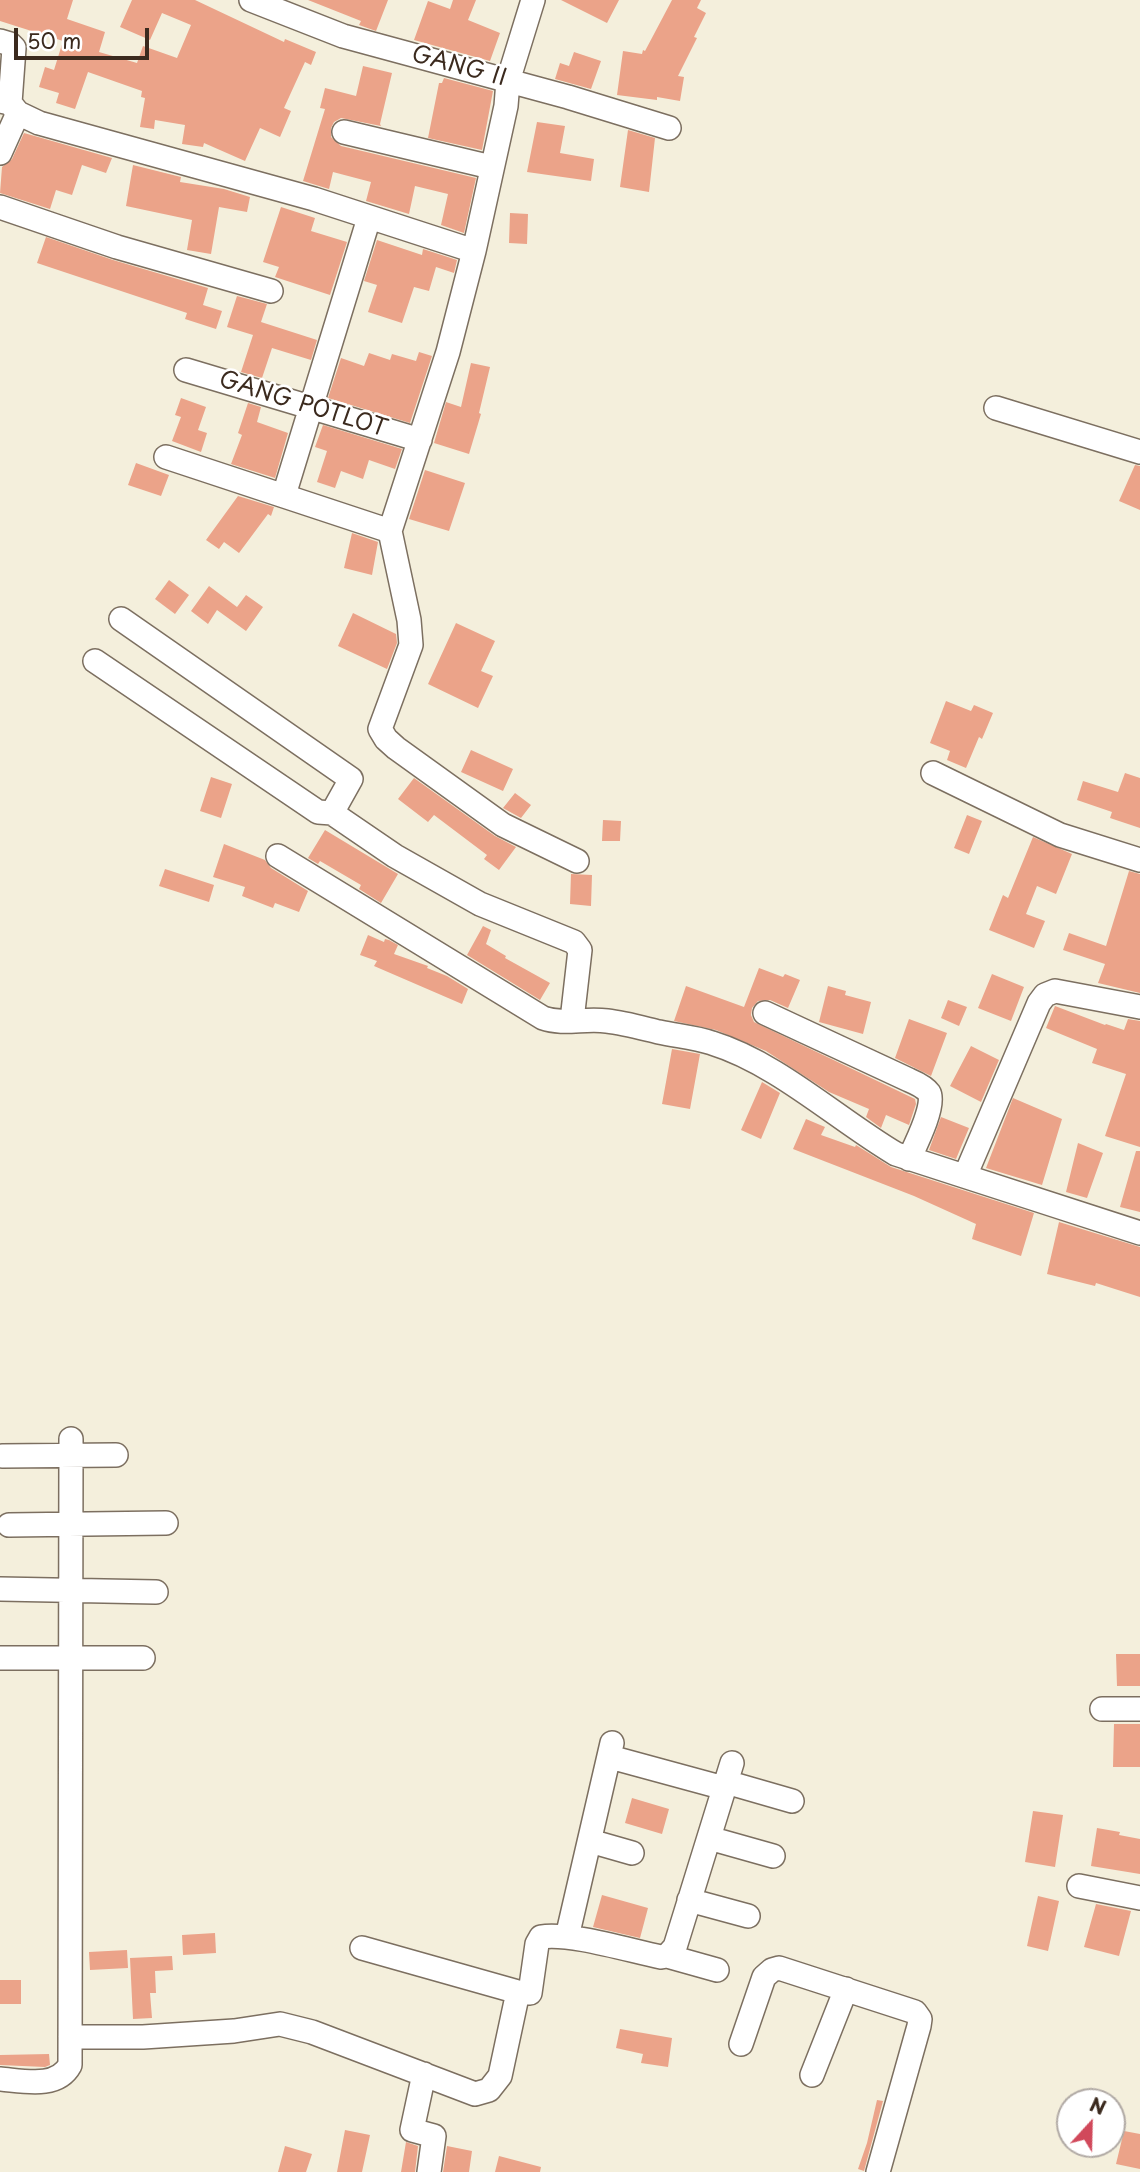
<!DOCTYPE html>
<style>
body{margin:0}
#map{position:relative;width:1140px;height:2172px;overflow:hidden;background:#f4efdc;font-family:"Playpen Sans",sans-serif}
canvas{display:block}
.north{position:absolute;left:1056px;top:2088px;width:70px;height:70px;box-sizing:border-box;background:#fff;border:2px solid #b1aaa5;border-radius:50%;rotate:22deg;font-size:19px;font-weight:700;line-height:28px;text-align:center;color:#3b2a1e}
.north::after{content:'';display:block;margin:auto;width:24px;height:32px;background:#d1495b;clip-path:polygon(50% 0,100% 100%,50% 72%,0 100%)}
.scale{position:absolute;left:14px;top:28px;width:135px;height:32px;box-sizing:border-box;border:4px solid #3b2a1e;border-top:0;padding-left:9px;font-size:21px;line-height:24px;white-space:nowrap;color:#3b2a1e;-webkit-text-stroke:5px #fff;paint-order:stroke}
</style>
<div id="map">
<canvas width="1140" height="2172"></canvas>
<div class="north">N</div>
<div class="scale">50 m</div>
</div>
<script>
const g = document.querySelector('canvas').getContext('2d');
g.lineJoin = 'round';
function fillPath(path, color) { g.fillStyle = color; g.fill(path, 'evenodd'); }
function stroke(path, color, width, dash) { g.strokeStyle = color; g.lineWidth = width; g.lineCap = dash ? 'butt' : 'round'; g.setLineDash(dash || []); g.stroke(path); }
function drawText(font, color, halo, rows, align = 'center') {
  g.font = font + ' "Playpen Sans",sans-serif'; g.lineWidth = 5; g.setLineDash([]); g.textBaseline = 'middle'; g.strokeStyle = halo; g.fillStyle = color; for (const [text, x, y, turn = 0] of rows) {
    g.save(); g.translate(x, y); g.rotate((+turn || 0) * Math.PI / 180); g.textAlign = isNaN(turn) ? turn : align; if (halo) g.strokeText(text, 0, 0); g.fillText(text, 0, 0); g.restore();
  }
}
fillPath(new Path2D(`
 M0,0h73l-6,19 38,13 -6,20 38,11 6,-17 34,12 14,-33 -29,-12 -12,27 -30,-13 12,-27h63l89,42 1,-3 31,13 -5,13 -6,-3 -21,46 7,3 -11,26 -20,-9 -15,33 -41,-18 -1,4 -21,-3 3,-19 -30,-5 -1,9 -14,-2 5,-29 -4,-1 1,-6 -54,-19 -13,37 -19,-6 3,-10 -20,-6 6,-20 9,3 9,-29 -63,-20z
 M308,0h80l-12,31 -17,-6 2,-4z
 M453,0h23l-8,20 32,13 -10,28 -76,-21 14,-39 22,8z
 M561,0h58l-12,23z
 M672,0h29l-4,8 9,5 -12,24 3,1 -19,38 6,1 -4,24 -23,-4v3l-40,-5 6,-44 19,3 1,-4 2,1z
 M574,52l27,9 -10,28 -36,-10 5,-16 9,3z
 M363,66l29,7 -12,51 1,2 -40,-8 -7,4 -3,6v9l10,9 135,32 -12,55 -23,-8 7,-31 -33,-8 -6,28 -43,-13 5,-19 -38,-10 -4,17 -26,-8 22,-72 -5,-1 5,-20 31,8z
 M444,78l49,13 -11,59 -54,-12 11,-55h3z
 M537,122l28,4 -5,27 34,6 -3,22 -64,-9z
 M628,130l27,8 -6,54 -29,-5z
 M24,133l88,25 -6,15 -24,-8 -10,30 -16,-5 -6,19 -50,-16 2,-26 10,-8z
 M133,165l48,12 -1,5 44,7 26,8 -3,15 -28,-5 -8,47 -24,-4 5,-30 -66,-14z
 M281,207l34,11 -4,13 36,11 -17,53 -55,-18 4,-10 -16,-5z
 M510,213l18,1 -1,30 -18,-1z
 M46,237l67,23 95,28 -5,17 19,6 -6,18 -31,-10 2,-6 -150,-50z
 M377,240l45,15 1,-6 34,11 -3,13 -18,-6 -7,24 -15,-4 -12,36 -34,-11 9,-27 -13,-4z
 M237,296l30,8 -6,18 56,18 -6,20 -39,-12 -10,30 -21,-6 12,-37 -26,-8z
 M419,352l13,4 -22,67 -82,-25 13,-40 23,8 5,-13 21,7 2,-6 24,7z
 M471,363l19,4 -11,46 2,1 -12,40 -35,-11 12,-41 15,5z
 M181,398l25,9 -8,23 9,3 -6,19 -29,-11 9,-24 -6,-2z
 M248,403l13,4 -4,15 31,11 -13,45 -44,-14 11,-29 -4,-2z
 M323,425l79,24 -7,20 -26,-9 -6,19 -22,-8 -6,17 -18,-6 10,-31 -12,-4z
 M136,463l33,12 -8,21 -33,-11z
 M1135,465l5,1v44l-21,-9z
 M425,470l40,13 -16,48 -40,-12z
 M238,496l36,11 -3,9 -3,-2 -29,39 -15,-11 -5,7 -13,-9z
 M352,533l26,9 -6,33 -28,-7z
 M169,580l20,15 -14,19 -20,-15z
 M209,586l28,21 9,-12 17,12 -17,24 -29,-21 -9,14 -17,-13z
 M353,613l43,21 1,9 -10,26 -49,-23z
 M456,623l39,18 -14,30 12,5 -15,32 -50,-24z
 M946,701l25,10 3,-6 19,8 -11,26 -3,-2 -13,31 -19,-8 3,-9 -20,-8z
 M471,750l42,19 -10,22 -42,-19z
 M1125,773l15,5v50l-30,-10 2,-6 -35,-12 6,-19 35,11z
 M211,777l21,7 -11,34 -21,-7z
 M414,778l81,58 21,11 -17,23 -15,-11 3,-4 -53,-40 -6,7 -30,-23z
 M515,793l16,12 -10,13 -18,-10z
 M967,815l15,6 -13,33 -15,-6z
 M603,820l18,1 -1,20h-18z
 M325,830l73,44 -17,29 -22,-14 2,-4 -41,-24 -2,3 -10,-6z
 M1033,837l39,17 -16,40 -19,-8 -11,28 19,7 -11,27 -45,-18 14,-35 5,3z
 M224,844l41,16 6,8 37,23 -9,21 -24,-9 -2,5 -31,-12 3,-9 -32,-10z
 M165,869l49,16 -5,17 -50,-16z
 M1129,871l11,3v119l-42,-10 7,-19 -42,-14 6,-17 37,13z
 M571,874l21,1 -1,31 -21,-2z
 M483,926l8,4 -5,14 20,12 -1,2 45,25 -10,17 -73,-45z
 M368,935l16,7 1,-3 4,1 9,5 -4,9 34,12 -1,2 20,8 21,13 -6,15 -88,-38 3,-5 -17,-6z
 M759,968l24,9 2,-3 15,6 -12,28 -18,-8 -12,1 -6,7 -1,7 3,7 161,77 1,5 -7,21 -23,-10 -5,13 -15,-11 3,-8 -40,-17 -63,-41 -50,-21 -42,-9 12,-35 58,21z
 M992,974l32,13 -13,34 -33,-13z
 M828,986l18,5 -1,4 26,7 -8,32 -44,-12z
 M948,1000l19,7 -8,19 -18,-8z
 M1055,1006l50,19 1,-1 18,6 4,-11 12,2v126l-35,-11 21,-62 -34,-11 5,-14 -51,-21z
 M909,1019l38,14 -16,43 -36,-18z
 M971,1046l28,14 -18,42 -31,-16z
 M672,1049l28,5 -10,55 -28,-5z
 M762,1082l18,11 -19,46 -20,-9z
 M1013,1098l49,21 -20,66 -56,-17z
 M941,1117l28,11 -13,31 -27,-9z
 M806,1119l19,8 -4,8 34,12 1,-2 35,22 143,46 -13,43 -49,-17 4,-15 -62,-28 -121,-47z
 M1078,1143l25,10 -16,45 -21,-6z
 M1136,1151h4v61l-20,-5z
 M1059,1222l81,25v50l-44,-14 -1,3 -48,-12z
 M1116,1654h24v32h-23z
 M1114,1724h26v43h-27z
 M632,1798l37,11 -7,25 -37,-11z
 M1033,1811l30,4 -8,52 -30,-5z
 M1097,1828l23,4 -1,3 21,4v35l-49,-8z
 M602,1895l46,13 -8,30 -47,-11z
 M1038,1896l21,5 -11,50 -21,-5z
 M1096,1904l35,7 -12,45 -35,-9z
 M215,1933l1,20 -33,2 -1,-20z
 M127,1950l1,18 -38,2 -1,-18z
 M172,1956l1,14 -18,1 1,22h-6l2,25 -19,1 -3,-61z
 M0,1980h21v24h-21z
 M620,2029l52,9 -4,29 -27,-4 2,-9 -27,-6z
 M49,2054l1,11 -5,2 -45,-2v-10z
 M877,2100l6,1 -19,70 -6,-2 9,-26z
 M345,2130l25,5 -8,37h-25z
 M1124,2131l16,3v35l-24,-5z
 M406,2142l12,4 -3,26h-14z
 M285,2146l27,8 -6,18h-28z
 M447,2146l25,5 -3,21h-26z
 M499,2156l42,11 -1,5h-45z`), '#eba389');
const minor = new Path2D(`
 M251,0l92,36 225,61 101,31
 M533,0l-25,81 -2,25 -32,145 -26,101 -58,179 19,89 2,25 -31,84 6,10 10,9 107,77 74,36
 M0,41l10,3 4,4 -4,55
 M0,101l10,2 8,10 21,10 275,76 160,52
 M344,132l147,35
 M0,153l18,-40
 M0,207l117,40 154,44
 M186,370l234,70
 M996,408l144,44
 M166,457l224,74
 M284,495l85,-277
 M121,619l230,160 -19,34
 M95,661l223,151 14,1 63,43 85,48 94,38 6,8 -8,70
 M933,773l127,62 80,25
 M278,856l265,162c20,7 42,0 64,3 17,2 35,7 52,11 18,4 36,5 53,11 65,20 125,76 184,111l244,79
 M765,1013l144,67c7,3 16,7 20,13 7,11 -14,53 -20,66
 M965,1176l74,-173 6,-8 10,-4 85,16
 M2,1456l114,-1
 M9,1525l157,-2
 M0,1589l156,3
 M0,1658h143
 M1102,1709h38
 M610,1757l114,31
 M726,1782l66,19
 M709,1838l64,18
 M590,1841l42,12
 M1079,1886l61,12
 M689,1900l59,16
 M567,1937l45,-194
 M362,1948l156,44 12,1 7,-49 4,-7c28,-5 90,14 120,20l6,-1 50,14
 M667,1956l8,-9 57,-184
 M70,2037h73l91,-6 46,-7 32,8 163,62 14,-4 11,-14 18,-84
 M741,2044l23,-67 8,-7 7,-2 136,44 5,7 -1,7 -41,146
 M424,2074l-12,56 22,6 -5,36
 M812,2075l34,-86
 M0,2079c24,2 57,10 70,-14l1,-626`);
stroke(minor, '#7c6f60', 26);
stroke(minor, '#fff', 23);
drawText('23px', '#3b2a1e', '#fff', [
 ["GANG II",459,67,15],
 ["GANG POTLOT",303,405,17]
]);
</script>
